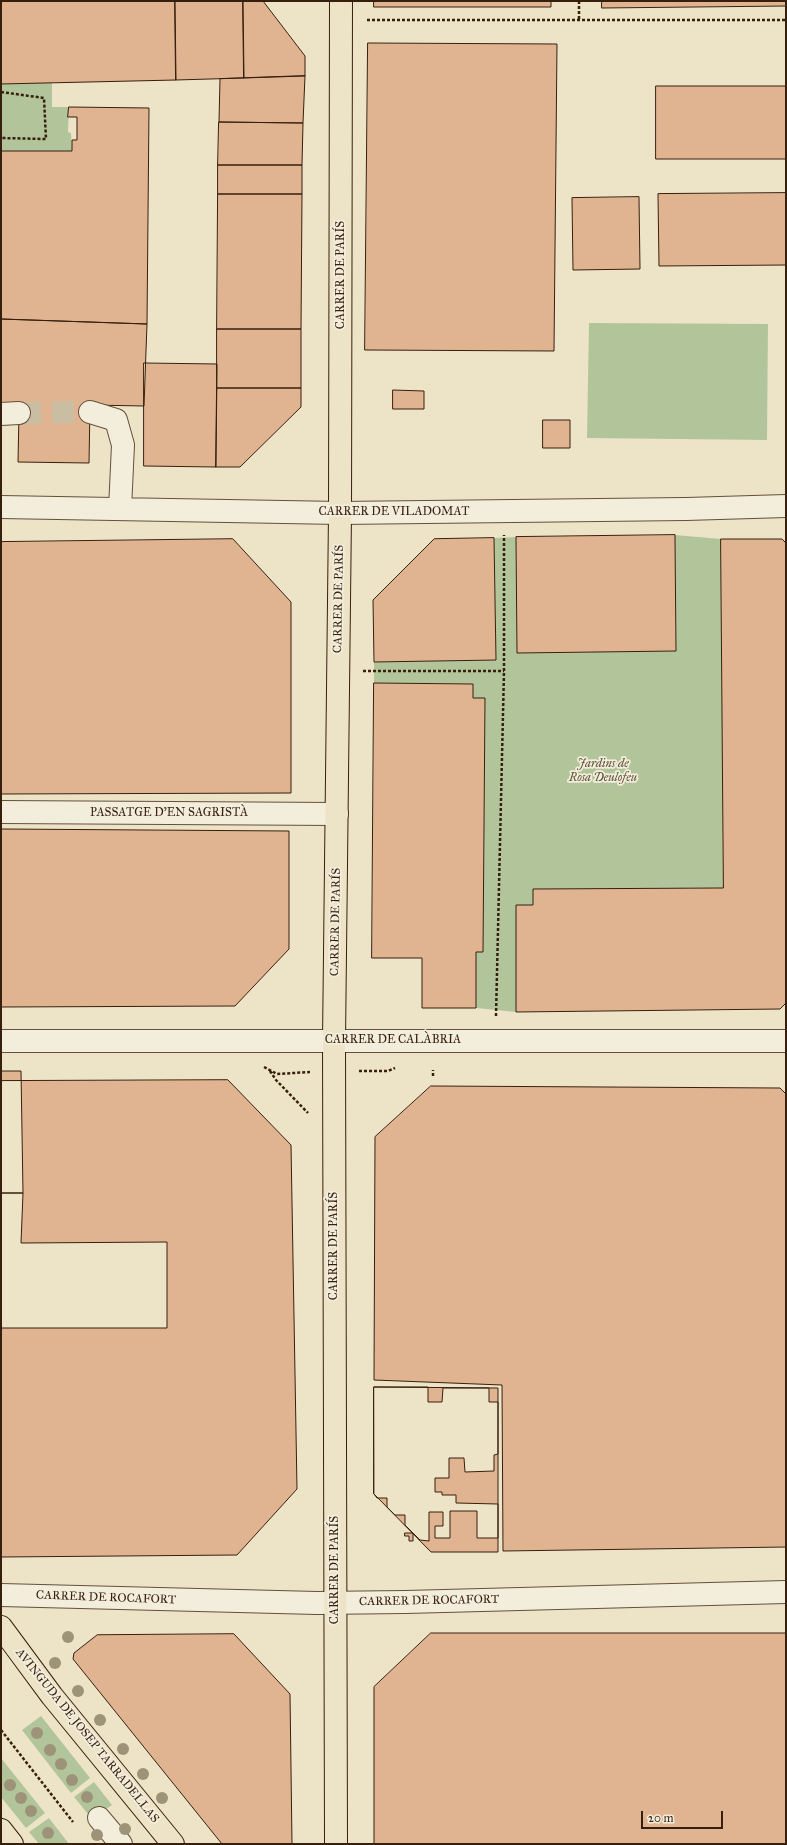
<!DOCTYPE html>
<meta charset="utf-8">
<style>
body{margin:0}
#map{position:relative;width:787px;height:1845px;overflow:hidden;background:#ede4c7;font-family:"IM FELL Great Primer",serif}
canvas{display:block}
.frame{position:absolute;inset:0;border:2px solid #371f0e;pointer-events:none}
.scale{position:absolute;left:641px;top:1811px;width:82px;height:18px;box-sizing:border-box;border:2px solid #371f0e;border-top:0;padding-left:5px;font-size:12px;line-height:14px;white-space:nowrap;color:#371f0e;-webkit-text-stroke:3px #f3eddb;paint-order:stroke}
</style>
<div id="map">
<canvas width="787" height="1845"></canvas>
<div class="frame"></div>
<div class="scale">20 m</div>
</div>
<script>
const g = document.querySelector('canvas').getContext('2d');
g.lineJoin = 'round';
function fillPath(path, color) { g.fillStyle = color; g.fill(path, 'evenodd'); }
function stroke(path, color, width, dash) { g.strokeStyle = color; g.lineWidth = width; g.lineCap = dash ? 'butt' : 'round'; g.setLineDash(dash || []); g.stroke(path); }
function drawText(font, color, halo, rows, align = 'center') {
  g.font = font + ' "IM FELL Great Primer",serif'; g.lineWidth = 3.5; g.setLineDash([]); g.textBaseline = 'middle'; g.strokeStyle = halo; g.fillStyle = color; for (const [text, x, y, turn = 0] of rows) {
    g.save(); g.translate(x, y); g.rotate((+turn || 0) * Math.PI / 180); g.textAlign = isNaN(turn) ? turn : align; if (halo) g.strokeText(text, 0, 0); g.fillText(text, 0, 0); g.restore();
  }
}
fillPath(new Path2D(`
 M52,82v25h17l-1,25 3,1 1,18h-71v-67z
 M589,323l179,1 -1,116 -180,-2z
 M675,535l46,4 2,349 -189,1 -1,16h-17v107l-40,-4v-56h7l2,-253 -12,-1v-14l-99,-1v-21l122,-2 -2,-122 22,-1 1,116 159,-2z
 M41,1716l49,62 -19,15 -49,-63z
 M1,1758l44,55 -19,15 -25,-31z
 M94,1782l18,23 -20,14 -18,-22z
 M49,1818l20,26h-30l-10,-12z`), '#b2c59a');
const building = new Path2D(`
 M1,1h174l1,79 -175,4z
 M175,1h68l1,77 -68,2z
 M243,1h20l42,55v20l-61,2z
 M374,1h177v6h-177z
 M602,1h184v5l-184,2z
 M368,43l189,1 -3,307 -189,-1z
 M305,76l-2,47 -84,-1 1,-43z
 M656,86h130v73h-130z
 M69,107l80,1 -2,216 -146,-5v-168h71v-11h5v-23h-9z
 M219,122l84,1 -1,42h-84z
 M218,165h84v29h-84z
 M786,193v72l-127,1 -1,-72z
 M218,194h84l-1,135h-84z
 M639,197l1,72 -67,1 -1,-72z
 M1,319l146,5 -3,82 -54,-1 -1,58 -71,-1 1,-49 -18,-6z
 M217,329h84v59h-84z
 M144,363l73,1 -1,103 -72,-1z
 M217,388h84v19l-61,60h-24z
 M393,390l31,1v18h-31z
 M543,420h27v28h-27z
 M675,535l1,116 -159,2 -1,-116z
 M494,538l2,122 -122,2 -1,-62 61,-61z
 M233,539l58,63v191l-290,1v-252z
 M721,539h61l4,4v460l-6,6 -264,3v-107h17v-16l190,-1z
 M374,683l99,1v14h12l-2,254h-7v56h-54v-50h-50z
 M1,829l288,2v118l-54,57 -234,1z
 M1,1071h20l2,122h-22z
 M228,1080l63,65 6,344 -60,66 -236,2v-476z
 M431,1086l349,2 6,6v453l-283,4 -1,-166 -128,-5 1,-243z
 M1,1193h22l-2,50 146,-1v86h-166z
 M374,1387h54v15h14l1,-14h46v14h9v52l-4,1v16l-29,1 -1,-14h-15v20h-14v14h7v3h14v8l42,1v34h-21v-27h-27v27h-15v-12h8v-14h-14v29l-9,-1 -15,-15v-10h-10l-8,-8v-9h-10l-3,-4z
 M374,1387l124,1v164h-67l-57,-58z
 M405,1533h8v8h-4v-5h-4z
 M431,1633h355v211h-412v-157z
 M234,1634l56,60 2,150h-70l-149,-185 1,-6 23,-18z`);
fillPath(building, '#e1b491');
stroke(building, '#371f0e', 1);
stroke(new Path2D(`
 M19,413l71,-1`), '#c9bda2', 22, [22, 11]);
const minor = new Path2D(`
 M90,412l26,8 7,25 -3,64
 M1,414l18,-1
 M1,507l339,6 346,-4 100,-3
 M1,812l336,2
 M1,1041h785
 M1,1595l316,8 89,-1 380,-10
 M99,1818l22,26`);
const major = new Path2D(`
 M1,1627l51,69 121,148
 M1,1830l11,14
 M336,1844l-2,-804 6,-527 1,-512`);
stroke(minor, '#64503c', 24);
stroke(major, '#371f0e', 24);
stroke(new Path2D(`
 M579,1v19
 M367,20h419
 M1,92l43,6 2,41 -45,-1
 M363,671h141
 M496,1016l8,-345v-136
 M264,1067l13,7 33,-2
 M270,1071l6,9 32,33
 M359,1071h29l7,-3
 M433,1076v-6
 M1,1730l72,92`), '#371f0e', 2.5, [3, 2]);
stroke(minor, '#f3eddb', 22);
stroke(major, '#ede4c7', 22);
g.fillStyle = '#9d9378';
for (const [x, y] of [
 [68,1637],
 [55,1663],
 [78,1691],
 [100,1720],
 [37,1733],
 [123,1749],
 [50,1750],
 [61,1764],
 [143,1774],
 [72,1780],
 [10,1785],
 [87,1797],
 [21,1798],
 [162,1798],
 [31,1811],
 [125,1829],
 [48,1833],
 [97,1835]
]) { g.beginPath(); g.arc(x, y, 6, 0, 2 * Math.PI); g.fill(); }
drawText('12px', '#371f0e', '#f3eddb', [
 ["CARRER DE PARÍS",341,275,-90],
 ["CARRER DE VILADOMAT",394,512],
 ["CARRER DE PARÍS",339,599,-89],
 ["PASSATGE D'EN SAGRISTÀ",169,813],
 ["CARRER DE PARÍS",336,922,-89],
 ["CARRER DE CALÀBRIA",393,1040],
 ["CARRER DE PARÍS",334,1246,-90],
 ["CARRER DE PARÍS",335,1570,-90],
 ["CARRER DE ROCAFORT",106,1598,2],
 ["CARRER DE ROCAFORT",429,1601,-1],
 ["AVINGUDA DE JOSEP TARRADELLAS",87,1736,51]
]);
drawText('italic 12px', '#5c5138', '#f3eddb', [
 ["Jardins de",603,764],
 ["Rosa Deulofeu",603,778]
]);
</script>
